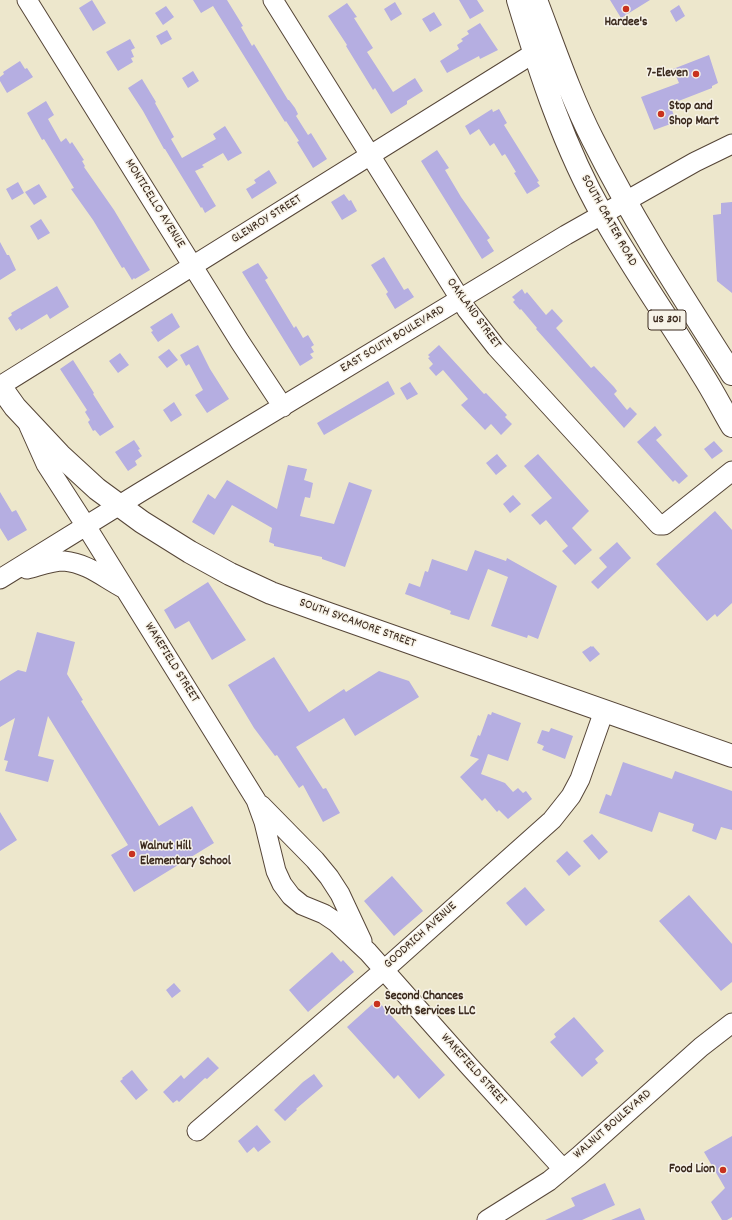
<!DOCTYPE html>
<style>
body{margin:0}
canvas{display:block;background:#ede7cc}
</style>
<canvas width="732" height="1220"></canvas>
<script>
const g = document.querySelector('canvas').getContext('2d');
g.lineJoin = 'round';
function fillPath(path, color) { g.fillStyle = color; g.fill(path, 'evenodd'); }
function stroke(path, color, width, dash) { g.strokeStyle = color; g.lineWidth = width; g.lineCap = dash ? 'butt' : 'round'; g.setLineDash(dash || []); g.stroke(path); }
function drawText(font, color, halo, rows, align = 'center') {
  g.font = font + ' Dekko,sans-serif'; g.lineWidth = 3; g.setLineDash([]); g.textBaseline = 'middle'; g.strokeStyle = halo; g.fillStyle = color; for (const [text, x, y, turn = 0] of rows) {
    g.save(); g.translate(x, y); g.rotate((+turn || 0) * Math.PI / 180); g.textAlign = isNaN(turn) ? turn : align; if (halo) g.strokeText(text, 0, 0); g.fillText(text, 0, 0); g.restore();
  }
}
fillPath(new Path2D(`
 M92,0l14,23 -13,8 -14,-23z
 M193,0h34l16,26 -2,1 11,19 2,-2 34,56h1l6,8 3,6 -2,2 12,19 3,-2 16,26 -14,9 -16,-26 2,-1 -13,-20 -1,1 -72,-116 -12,7z
 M459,0h18l7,11 -14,8z
 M610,0h40l-29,18z
 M395,2l7,12 -11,7 -7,-12z
 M347,3l10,14 -3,1 19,30 -6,4 26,40 22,-14 8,13 -16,10v3l-16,10 -16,-26 -2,2 -27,-44 1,-1 -19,-29z
 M679,5l6,11 -9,6 -6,-11z
 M166,6l8,11 -11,8 -8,-12z
 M434,12l8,13 -12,7 -8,-13z
 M480,23l18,27 -18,9 -1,-3 -32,17 -7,-12 19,-12 -2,-4 6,-4 -2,-2 8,-5 -2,-3z
 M167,30l5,9 -11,6 -5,-9z
 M130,39l5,9 -4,2 3,7 -3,1 2,4 -15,9 -12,-19z
 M709,55l9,28 -6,3v2l-36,14 1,3 -6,2 5,15 -22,8 -13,-33 38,-14 -6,-14z
 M20,61l5,8 2,-1 6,9 -26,16 -7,-12v-4l4,-3 -1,-2z
 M193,71l6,10 -11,7 -6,-10z
 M142,79l14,23 -1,1 19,34 -3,2 11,19 34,-19 -3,-5 12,-8 17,27 -14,8 -5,-8 -21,12 2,2 -9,4 21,35 -11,7 -3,-6 -1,1 -3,-5 -33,-54h-1l-21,-38 -15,-23z
 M46,101l8,14 -6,4 13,23 5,-4 4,6 2,-2 12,18 -2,1 3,5 -1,1 30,43 36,60 -15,9 -1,-1 -2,2 -8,-13 -2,1 -29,-48 -22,-31 3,-1 -30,-49 -2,1 -15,-27z
 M492,109l1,3 6,-3 8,14 -3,2 35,56 -2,1 3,4 -13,8 -13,-21 2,-1 -11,-18 -3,2 -8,-13 -4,3 -11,-17 -9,6 -5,-9z
 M437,150l12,18 -4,2 16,27 29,41 -3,2 7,11 -12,8 -61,-98z
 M269,170l8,13 -25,16 -6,-10 10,-6 -2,-3z
 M18,182l6,11 -12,7 -6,-11z
 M39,184l8,13 -13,8 -9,-13z
 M344,194l5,7 2,-1 6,11 -15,9 -11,-18z
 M732,202v91l-15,-12 -4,-66 8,-1v-11z
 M41,219l9,14 -12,7 -8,-14z
 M0,242l7,13h2l7,15 -16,10z
 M384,257l20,33 4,-2 6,9 -19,12 -9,-15 2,-2 -17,-27z
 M258,263l10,15 -3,2 29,48 2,-2 7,12 5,-3 6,10 -3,2 3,5 -4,2 3,4 -13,8 -58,-94z
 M57,286l12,21 -19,12 -3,-5 -26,16 -1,-2 -4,3 -8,-13 4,-3 -1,-2z
 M522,289l3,5 2,-2 19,23 6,-6 11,12 -7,7 35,40 3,-2 20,21 3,4 -3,3 13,16 3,-3 7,7 -13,14 -88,-99 1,-1 -16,-19 -1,1 -7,-8 2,-2 -3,-3z
 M172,313l8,14 -22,15 -7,-10 2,-1 -3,-4z
 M198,345l12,24 19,30 -22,14 -12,-18 8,-5 -14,-26 -3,2 -6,-11z
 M439,345l45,49 2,-1 21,22 -2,2 7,7 -11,11 -10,-11 -6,6 -24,-25 7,-6 -25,-29 -7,6 -7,-8 4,-4 -5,-6 2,-1 -2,-2z
 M169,349l9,11 -11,8 -9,-11z
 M120,353l9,12 -11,8 -9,-12z
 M73,360l21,33 -1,1 21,33 -14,9 -5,-6 -2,1 -5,-9 2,-2 -5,-8 2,-2 -27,-41z
 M388,381l7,13 -71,41 -7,-12z
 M410,382l8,12 -11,6 -7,-12z
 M174,402l8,13 -11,7 -8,-12z
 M655,426l7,9 -6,5 32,36 -9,8 -4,-4 -2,2 -36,-40z
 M134,440l6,9 -2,1 4,6 -7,5 2,4 -9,6 -13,-19z
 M714,441l9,10 -11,8 -8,-10z
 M497,454l10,12 -11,9 -10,-12z
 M538,454l51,57 -17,17 20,22 -17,15 -13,-14 6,-5 -22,-26 -6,5 -9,-10 21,-17 -28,-32z
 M288,465l19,4 -3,11 9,3 -3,15 -5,-1 -5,19 34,8 15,-42 23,8 -27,77 -23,-8v-2l-48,-11v-2l-5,-2 3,-14 -40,-23 -18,30 -22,-13 16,-28 7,5 12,-19 50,29z
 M0,492l12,20 4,-2 11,20 -19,11 -8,-13z
 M513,495l8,9 -11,9 -7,-9z
 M715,511l17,19v73l-15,14 -2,-3 -8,7 -51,-57z
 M617,542l14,16 -33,31 -7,-7 16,-15 -8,-9z
 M475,550l31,11 1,-3 50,28 -19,53 -10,-4 -1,3 -36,-12 17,-49 -20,-8 -19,51 -19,-6 1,-3 -46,-17 4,-11 11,4 5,-16 3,1 4,-13 35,12z
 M208,582l38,58 -34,20 -23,-39 -14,8 -11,-19z
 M37,632l38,10 -8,32 16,26 -2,1 78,125 33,-20 22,37 -80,49 -23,-37 17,-10 -80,-129 -10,40 16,4 -6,22 -43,-11 3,-10 -4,-1 11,-42 -15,9v-46l18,-11 8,2z
 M591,646l1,1 1,-1 7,8 -10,8 -8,-10z
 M274,657l35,55 35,-23 2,3 33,-21 30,10 10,16 -64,39 -11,-18 -48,29 27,42 3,-1 14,25 -17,9 -20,-37 -4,3 -22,-33 -2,1 -21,-28 -26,-43z
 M492,712l29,11 -13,38 -20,-7 -7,20 24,9 8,9 5,-4 5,5 3,-2 6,8 -24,20 -9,-9 -2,2 -12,-14 -3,3 -22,-24 19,-18 -9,-3 8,-21 2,1 8,-22 3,1z
 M551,728l22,8 -8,23 -23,-9 2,-4 -7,-3 5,-13 7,2z
 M623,762l49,17 3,-8 57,20v39l-11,-3 -5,13 -24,-9 2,-7 -35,-12 -7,20 -53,-19 7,-19 5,2z
 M0,812l17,28 -17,11z
 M592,834l16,18 -9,8 -16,-19z
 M567,851l14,15 -12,10 -13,-15z
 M392,876l31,35 -29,25 -30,-35z
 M525,887l20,23 -19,16 -20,-23z
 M689,895l43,49v38l-11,9 -62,-70z
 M332,952l9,10 2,-2 11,12 -46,40 -19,-22z
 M174,983l7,8 -9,7 -6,-8z
 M377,1000l68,75 -26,24 -21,-24 -4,4 -47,-52z
 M574,1017l30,34 -9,8 3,4 -16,14 -32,-35 6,-5 -2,-3z
 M208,1057l11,11 -12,11 -2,-1 -26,24 -2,-2 -4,3 -10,-11 18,-17 3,4z
 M132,1070l16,20 -12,10 -16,-19 3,-2 -1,-1z
 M314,1074l9,12 -27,23 1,1 -12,11 -11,-11 29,-28z
 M257,1125l14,17 -13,10 -4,-5 -7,6 -9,-12z
 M732,1136v81l-5,3h-5l-11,-18 14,-14 -21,-36z
 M605,1183l10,22 -33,15h-37l30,-14 -4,-8z
 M640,1208l5,12h-34z`), '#b5aee1');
const minor = new Path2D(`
 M27,0l213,342 43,65
 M273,0l194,310 29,37 163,178h5l68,-54
 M0,386l547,-341
 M29,426l17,38 40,62 170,274 8,22 12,49 6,13 9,12 11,9 22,9 12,8 32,30 101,114 94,103
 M27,569c12,-3 25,-8 37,-8 23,2 40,17 59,27
 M0,579l139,-86 427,-258 129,-73 37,-18
 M261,805l54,55 14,17 11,17 22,47
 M197,1131l187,-161 168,-150 19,-24 9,-17 24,-68
 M487,1220l62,-39 30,-25 122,-109 31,-24`);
const major = new Path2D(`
 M518,0c22,73 46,147 84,214 31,55 67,106 100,160 11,17 20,35 30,52
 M536,0c18,47 34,95 57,140 41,82 90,157 139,234
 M0,386l15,21 45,48 37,34 45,33 48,30 40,22 41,19 58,21 403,142`);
stroke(minor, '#564638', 21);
stroke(major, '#564638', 24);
stroke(minor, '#fff', 19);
stroke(major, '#fff', 22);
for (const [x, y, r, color] of [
 [626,9,4,"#c8321e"],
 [696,74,4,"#c8321e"],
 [661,114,4,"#c8321e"],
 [132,854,4,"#c8321e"],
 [377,1004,4,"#c8321e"],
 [723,1170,4,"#c8321e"]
]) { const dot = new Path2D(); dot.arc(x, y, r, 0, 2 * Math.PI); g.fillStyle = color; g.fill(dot); stroke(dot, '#f7f3e8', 1.5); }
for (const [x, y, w] of [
 [667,320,38]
]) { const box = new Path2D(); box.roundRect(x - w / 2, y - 10, w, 20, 3); g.fillStyle = '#f7f3e8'; g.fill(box); stroke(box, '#3b2a1e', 1); }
drawText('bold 12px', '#3b2a1e', null, [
 ["US 301",667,320]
]);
drawText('bold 13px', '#3b2a1e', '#f7f3e8', [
 ["Hardee's",626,23,"center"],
 ["7-Eleven",688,74,"right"],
 ["Stop and",669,107],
 ["Shop Mart",669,122],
 ["Walnut Hill",140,847],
 ["Elementary School",140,862],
 ["Second Chances",385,997],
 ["Youth Services LLC",385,1012],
 ["Food Lion",715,1170,"right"]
], 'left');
drawText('13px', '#3b2a1e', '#f7f3e8', [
 ["MONTICELLO AVENUE",154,204,58],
 ["GLENROY STREET",267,220,-32],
 ["SOUTH CRATER ROAD",608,221,61],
 ["OAKLAND STREET",473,314,54],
 ["EAST SOUTH BOULEVARD",393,340,-31],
 ["SOUTH SYCAMORE STREET",357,624,20],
 ["WAKEFIELD STREET",171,663,58],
 ["GOODRICH AVENUE",421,936,-42],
 ["WAKEFIELD STREET",473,1070,48],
 ["WALNUT BOULEVARD",613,1125,-41]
]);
</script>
